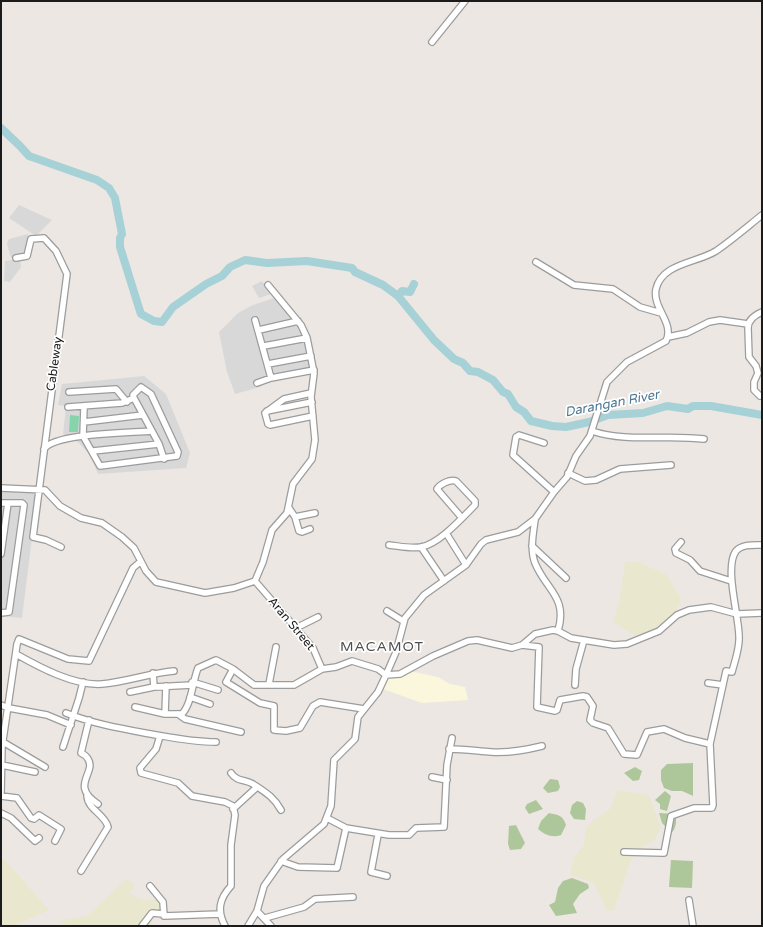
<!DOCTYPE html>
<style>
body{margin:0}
#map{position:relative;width:763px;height:927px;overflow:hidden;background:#ece7e2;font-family:"Varela Round",sans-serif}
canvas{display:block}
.frame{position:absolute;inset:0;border:2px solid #1b1b1b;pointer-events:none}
</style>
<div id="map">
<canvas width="763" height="927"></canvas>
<div class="frame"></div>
</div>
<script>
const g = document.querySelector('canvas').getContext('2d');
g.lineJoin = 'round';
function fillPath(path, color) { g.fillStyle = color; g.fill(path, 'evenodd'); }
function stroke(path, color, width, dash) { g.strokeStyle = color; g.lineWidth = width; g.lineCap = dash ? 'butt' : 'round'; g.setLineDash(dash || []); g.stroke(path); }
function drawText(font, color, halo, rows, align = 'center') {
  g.font = font + ' "Varela Round",sans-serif'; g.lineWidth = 3.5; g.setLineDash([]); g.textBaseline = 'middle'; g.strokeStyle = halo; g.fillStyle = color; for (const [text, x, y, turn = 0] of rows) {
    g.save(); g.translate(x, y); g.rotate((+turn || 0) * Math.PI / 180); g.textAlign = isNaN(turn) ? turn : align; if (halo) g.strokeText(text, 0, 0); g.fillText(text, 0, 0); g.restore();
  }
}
fillPath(new Path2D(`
 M19,205l33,15 -16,16 -27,-18z
 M28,234l-2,21 -15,3 -4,-14 2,-5z
 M20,259l1,8 -11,15 -6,-1 1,-20z
 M262,281l9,13 -12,4 -7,-12z
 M277,297l27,36 8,38 -40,8 -12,8 -25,7 -8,-22 -8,-40 19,-19 15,-8z
 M144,376l22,18 24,59 -4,15 -88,6 -8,-19 -11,-12 -16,-9 3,-28 -8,-1 4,-21z
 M1,489l37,1 -16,128 -21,-2z`), '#d9d8d9');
fillPath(new Path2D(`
 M414,672l24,5 12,7 15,3 3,13 -46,3 -39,-14 4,-12z`), '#fbf7dc');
fillPath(new Path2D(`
 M625,562h13l28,12 15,24 -3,9 -15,20 -24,12 -26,-17 6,-19z
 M617,790l32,5 12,32 -6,13 -17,9 -8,14 -16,47 -7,1 -13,-28 -24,-8 4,-18 10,-12 2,-17 6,-7 18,-12z
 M3,858l46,52 -36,16h-12v-66z
 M126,879l9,6 -5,8 8,5 12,3 9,-3v18h-7l-1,10h-72l-18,-2 -1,-3 28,-6z`), '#e9e8cf');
fillPath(new Path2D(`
 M693,763v33l-11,-5h-10l-8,-3 -3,-8v-10l6,-6z
 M635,767l7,4 -3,9 -6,1 -9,-8z
 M550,779l8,1 2,7 -2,4 -10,2 -5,-5z
 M665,791l6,5 -4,15 -7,-2v-5l-5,-4z
 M536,800l7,9 -14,5 -4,-6 2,-4z
 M577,801l6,2 3,6 -1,11 -11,-1 -4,-6 2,-8z
 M549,813c9,2 14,2 17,12l-5,10c-9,3 -16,0 -23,-6l3,-8z
 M659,813l16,1c3,9 0,18 -8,23v-9l-5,-5z
 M516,825l9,18 -4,6 -11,1 -2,-6 1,-18z
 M671,860l22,1 -1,27 -23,-1z
 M572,878l16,6 1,4 -9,6 -7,10 4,9 -21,3 -7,-11 6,-3 3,-14 5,-7z`), '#aec79a');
fillPath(new Path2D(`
 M70,415l9,1 -1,16h-9z`), '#87d4ac');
stroke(new Path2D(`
 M1,128l19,18 9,10 68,24 12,8 6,10 7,36 -2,4v9l19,61 2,6 13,7 8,1 11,-15 33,-23 16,-8 8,-9 15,-7 22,3 40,-2 45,7 3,4 28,13 15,11 4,-5 8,1 4,-8
 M398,296l36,44 20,19 9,4 7,8 8,1 15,8 10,12 5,2 8,13 8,5 7,9 21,5 14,1 23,-5 19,-7 35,-2 24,-7 21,3 5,-3h18l51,9`), '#a6d1d6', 8);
const minor = new Path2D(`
 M432,42l33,-41
 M16,258l11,-2 4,-17 13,-1 12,13 11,23 -34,263 13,3 15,7
 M536,262l38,23 39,4 27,18 21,6
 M255,320l16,58
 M259,330l39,-9
 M668,337l19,-4 22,-11 11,-2 28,4
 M264,346l43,-8
 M268,364l43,-8
 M257,383l14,-5 43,-8
 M69,392l47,-3 11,13
 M311,393l-27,6 -19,14 3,11 2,1 43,-9
 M760,396l-6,-6v-8l4,-9 -2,-7 -7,-9 -1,-29c0,-8 7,-13 14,-16
 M68,407l54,-4 12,-5 25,46 5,15
 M84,407l-1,29 17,30 77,-10 1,-4 -27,-58 -10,-7 -8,8 1,3
 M267,411l45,-9
 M84,422l59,-7
 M592,431c35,12 75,3 112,8
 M544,443l-25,-8 -3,2 -3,18 41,37
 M44,449c11,-16 87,-16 108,-18
 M93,451l66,-7
 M568,473l17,8 11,-1 24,-11 51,-4
 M1,488l44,2 15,16 21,12 21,5 20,14 12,11 12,23 10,11 49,11 29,-5 21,-7
 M1,503h21l2,2 -15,107 -8,1
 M289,508l6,9 4,14 3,1 8,-3
 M295,517l20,-4
 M535,520c-2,14 -5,30 0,43 11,27 33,34 23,68
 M446,533l20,32
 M681,542l-6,7 1,4 14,7 10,11 31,10
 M389,545c10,1 22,4 32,2 18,-3 41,-29 54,-42v-4l-19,-20c-6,-2 -16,3 -19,8l25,29
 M532,546l34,32
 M421,547l23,34
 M1,554l7,-51
 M255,581l8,-19 9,-32 15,-17 6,-29 19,-25 3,-19 -4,-43 3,-24 -7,-35 -6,-13 -33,-40
 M255,581l58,67 9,21
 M387,611l16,10
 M296,628l22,-11
 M522,645l17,2 -2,60 18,4 2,-1 3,-10 23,-4 4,1 6,9 -3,14 3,3 15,5 16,26 13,1 10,-23 17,-3 21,9 25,6
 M16,654c23,13 58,32 86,30 24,-2 48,-11 72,-13
 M233,669l-7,13 34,21 14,3v24l12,1 14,-3 13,-22 7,-4 44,7
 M153,673l1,14
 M386,675l14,-1 33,-18 35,-15 9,-1 35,8 10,-3 13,-11 18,-4 5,1 13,7 43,7 13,-1 32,-13 18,-16 12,-5 22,-3 26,7 25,-1
 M192,682l26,8
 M708,683l15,2
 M269,684l7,-37
 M575,685l1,-16 8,-29
 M130,692l24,-5 38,-2
 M190,697l20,7
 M1,705l8,3 38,7 24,10
 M135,707l30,7h17c10,-11 10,-31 16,-46l18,-8 17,9 21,16h40l28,-16 14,-2 16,-6 26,8 8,6
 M66,713c25,10 52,15 79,20 24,4 46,9 71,9
 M165,714l1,-28
 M178,714l7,5 56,13
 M89,720l-8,33c2,1 6,4 7,6 9,14 -19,26 10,45
 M160,736l-4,13 -16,19 1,5 37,10 14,13 33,6 8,4 2,9 -4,30v41c-12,13 -14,25 -6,40
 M3,742l42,25
 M63,747l16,-49 4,-16
 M449,749c15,0 28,2 42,3 16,1 35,-2 51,-6
 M2,765l33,7
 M231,773c6,9 14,6 22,11 12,8 21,13 28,26
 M432,777l15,3
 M1,793l1,-46 15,-103 2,-5 49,20 21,2 44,-93 7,-6
 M1,796l16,2 14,20 3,1 5,-4 22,14 -6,12
 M233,809l23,-21
 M1,813l10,5 24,23 4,-3
 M327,818l19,10
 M378,835l-7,37 16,4
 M624,852l40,1 7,-37 23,-8h18l1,-3 -3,-61 16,-73 6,1c3,-12 8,-24 7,-36 0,-20 -15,-69 -3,-85 6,-7 17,-6 26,-6
 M281,861l17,6 39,1 9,-40 43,7h20l7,-7 28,-1 3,-62 5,-27
 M81,871l27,-44c-3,-13 -20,-17 -21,-31
 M150,886l13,16 1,14 56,-2
 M689,900l4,26
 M257,911l14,15
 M265,918l39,-11 11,-8 38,-2
 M142,926l10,-13 11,1
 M248,926l9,-15 7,-25 19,-27 41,-35 7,-18 3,-46 21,-21 3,-22 20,-25 8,-17 10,-23 9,-34 19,-23 42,-30 15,-21 5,-4 32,-8 17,-13 19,-27 13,-15 9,-21 14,-20 17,-54 20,-20 39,-21c9,-18 -14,-33 -10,-52 6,-26 41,-26 60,-38 16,-11 31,-24 46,-36`);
stroke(minor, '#9c9c9c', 8);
stroke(minor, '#fff', 5.5);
drawText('12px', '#1b1b1b', '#fff', [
 ["Cableway",55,364,-82],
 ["Aran Street",291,624,50]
]);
drawText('italic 13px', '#4c7893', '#fff', [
 ["Darangan River",612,404,-11]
]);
g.letterSpacing = '1px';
drawText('14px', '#4e4e4e', '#fff', [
 ["MACAMOT",382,647]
]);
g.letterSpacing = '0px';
</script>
